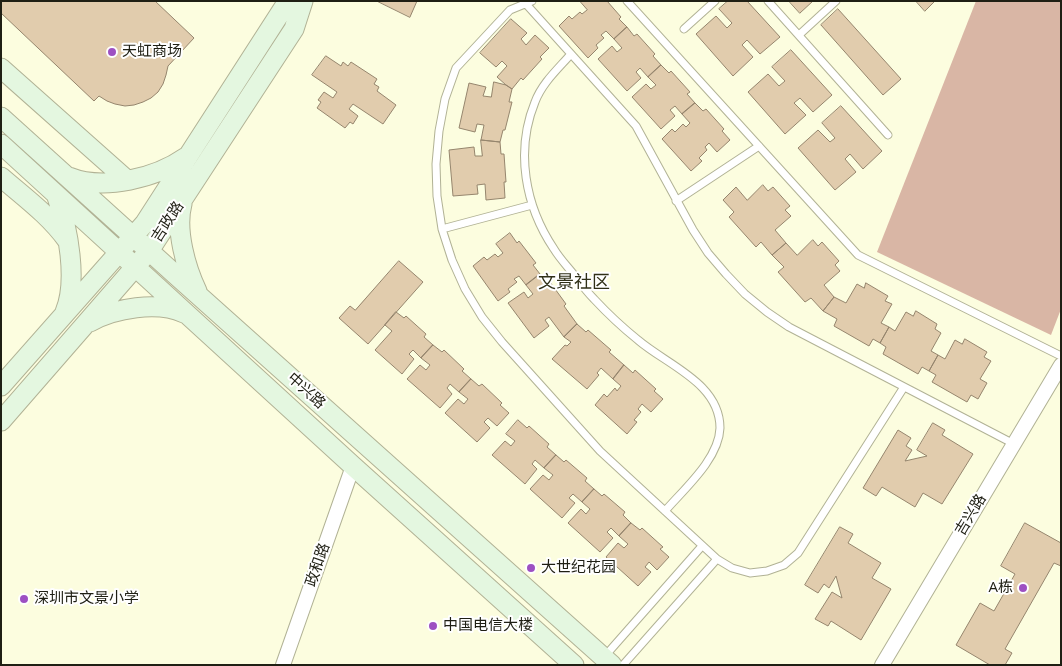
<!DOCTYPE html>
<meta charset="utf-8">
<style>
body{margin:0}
#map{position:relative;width:1062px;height:666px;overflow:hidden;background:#fcfddf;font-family:"Open Sans",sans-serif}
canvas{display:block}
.frame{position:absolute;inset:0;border:2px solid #1f1f14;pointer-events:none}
</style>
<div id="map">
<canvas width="1062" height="666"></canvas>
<div class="frame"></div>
</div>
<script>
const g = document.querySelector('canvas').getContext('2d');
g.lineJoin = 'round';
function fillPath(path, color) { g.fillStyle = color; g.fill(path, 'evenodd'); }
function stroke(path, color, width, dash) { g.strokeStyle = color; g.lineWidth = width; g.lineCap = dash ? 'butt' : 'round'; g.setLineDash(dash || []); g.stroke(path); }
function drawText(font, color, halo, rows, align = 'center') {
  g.font = font + ' "Open Sans","Noto Sans SC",sans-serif'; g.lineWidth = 4; g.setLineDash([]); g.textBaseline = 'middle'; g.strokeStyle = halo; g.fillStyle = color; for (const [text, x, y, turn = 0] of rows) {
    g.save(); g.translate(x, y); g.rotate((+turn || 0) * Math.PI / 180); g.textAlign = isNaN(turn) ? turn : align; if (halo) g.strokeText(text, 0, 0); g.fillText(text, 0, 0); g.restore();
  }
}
fillPath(new Path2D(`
 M976,1h85v308l-10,26 -174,-83z`), '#d9b6a5');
const building = new Path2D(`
 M1,1h154l39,37 -26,28 -2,9 -3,9 -5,8 -7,6 -8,4 -9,3 -9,1 -10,-2 -8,-3 -8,-5 -5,5 -93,-88z
 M377,1h40l-7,16z
 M580,1h27l14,16 -2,2 8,8 -13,12 -8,-8 -5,4 3,3 -8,7 2,3 -10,10 -29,-32 10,-10 3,3 8,-7 2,2 5,-4z
 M728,1h19l33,36 -20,17 -13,-14 -5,5 11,12 -20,19 -37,-42 20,-18 11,12 5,-5 -13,-14z
 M789,1h24l-13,12z
 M916,1h19l-10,10z
 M838,9l63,70 -18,16 -62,-70z
 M511,19l16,14 -6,6 5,6 9,-10 14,13 -9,9 2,2 -19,21 -2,-2 -9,11 -6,-4 -9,-8 10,-11 -5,-5 -6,6 -16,-14z
 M627,27l7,9 3,-2 18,20 -2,2 8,9 -13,12 -8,-9 -4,4 5,6 -14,13 -29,-32 14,-13 5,6 5,-4 -8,-9z
 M791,50l41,45 -19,17 -13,-14 -6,5 12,12 -21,19 -37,-42 20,-18 11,12 6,-5 -13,-14z
 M326,56l15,10 2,-4 5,4 3,-4 26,17 -3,5 5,3 -2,4 19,14 -13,19 -30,-20 -4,5 9,7 -5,8 -3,-2 -5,6 -28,-20 4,-6 -3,-2 6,-8 9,6 4,-6 -25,-17z
 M661,65l8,8 2,-2 19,21 -3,2 8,9 -13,11 -7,-8 -5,4 5,6 -14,13 -29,-32 14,-13 5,5 5,-4 -8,-8z
 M494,82l12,3 6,4 -3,13h3l-7,28h-2l-3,12 -19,-2 3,-15 -7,-1 -2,8 -16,-4 10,-45 17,4 -3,9 8,1z
 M695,103l8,8 3,-2 18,20 -2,2 8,9 -13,12 -8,-9 -4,4 2,3 -8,8 3,3 -11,10 -29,-32 10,-10 3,3 8,-8 3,3 4,-4 -8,-9z
 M841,106l41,45 -19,18 -13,-15 -5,5 11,13 -21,18 -37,-42 20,-18 12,12 5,-4 -13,-15z
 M481,140l19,2 1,12h3l2,28h-2l1,16 -19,2 -1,-16 -8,1 1,9 -25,2 -4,-46 25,-3 1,9h7z
 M763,185l5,6 5,-4 17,19 -5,4 6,6 -16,14 11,13 -14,12 -11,-13 -5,5 -27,-30 5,-5 -11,-12 13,-13 11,13z
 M510,233l7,10 2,-2 17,22 -3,2 7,9 -14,11 -7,-9 -5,3 3,3 -9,7 2,3 -12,9 -25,-35 11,-9 3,3 8,-6 3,3 5,-4 -7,-9z
 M813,240l5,6 4,-4 17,19 -4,4 5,6 -16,14 10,12 -11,14 -12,-13 -6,4 -27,-30 6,-5 -12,-12 14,-12 11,12z
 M399,261l24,21 -55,62 -29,-26 11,-12 5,4z
 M540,274l7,10 3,-2 16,22 -2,2 13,18 -13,13 -15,-20 -4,3 4,6 -15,12 -26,-35 16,-11 4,6 5,-4 -7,-9z
 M866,283l22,13 -3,5 7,3 -11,19 8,4 -9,16 -7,-4 -4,7 -35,-20 3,-7 -14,-8 11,-14 12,6 11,-19 7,4z
 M916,311l21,13 -2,5 6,4 -10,18 7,4 -9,16 -7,-4 -4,7 -35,-20 3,-7 -6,-4 9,-16 6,4 11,-19 7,4z
 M396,312l8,6 2,-2 20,18 -2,3 9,8 -12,13 -8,-8 -4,4 5,5 -12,15 -27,-24 17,-19 -7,-6z
 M577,324l9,8 2,-2 23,20 -2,2 15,13 -11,14 -12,-11 -4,5 2,2 -12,14 -35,-30 13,-14 2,1 4,-4 -7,-5z
 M965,339l22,13 -3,5 7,4 -11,18 7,4 -9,16 -7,-4 -4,7 -35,-20 4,-7 -7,-4 9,-16 7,4 10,-19 7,4z
 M433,345l9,7 2,-2 20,19 -2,2 9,8 -12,13 -9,-8 -3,4 5,6 -12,14 -33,-29 13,-14 6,5 4,-5 -9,-7z
 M624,365l9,8 2,-3 21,19 -2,2 9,8 -12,13 -9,-8 -4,5 3,3 -7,8 3,2 -10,12 -32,-29 9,-11 3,3 8,-9 2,3 4,-5 -8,-7z
 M471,379l8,7 3,-2 20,19 -2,2 9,8 -12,13 -9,-8 -4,4 6,6 -13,14 -32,-29 13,-14 6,5 4,-5 -9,-7z
 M518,420l9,8 2,-2 20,18 -2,3 9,8 -12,13 -9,-8 -3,4 5,5 -12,15 -33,-29 13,-14 6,5 4,-5 -9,-7z
 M933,423l12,7 -3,5 31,19 -31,50 -19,-11 -8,14 -33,-20 -6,9 -13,-8 35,-58 13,8 -5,8 6,4 -7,11 22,-5 -10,-6z
 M556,455l8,7 2,-2 21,18 -2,3 9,8 -12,13 -9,-8 -4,4 6,5 -13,15 -32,-29 13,-14 6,5 4,-5 -9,-7z
 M594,489l8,7 2,-2 21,18 -2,3 8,8 -12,13 -8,-8 -4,4 6,6 -13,14 -32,-29 13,-14 5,5 4,-5 -8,-7z
 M631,523l9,7 2,-2 21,19 -3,2 9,8 -12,13 -8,-8 -4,5 6,5 -13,14 -32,-29 12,-14 6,5 4,-4 -9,-8z
 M1025,523l36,20v23l-7,-3 -49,86 7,4 -7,12h-15l-34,-20 24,-42 14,8 21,-37 -14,-8z
 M840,527l13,7 -5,9 33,20 -9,15 19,11 -30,51 -30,-19 -3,5 -13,-7 17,-27 10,6 -6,-22 -7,12 -5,-4 -6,9 -13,-8z`);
fillPath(building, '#e1ccad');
stroke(building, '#95856d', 1);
const lane = new Path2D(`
 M532,1l-22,9 -54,58 -11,31 -6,32 -3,33 1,32 5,33 10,31 13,29 17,28 20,25 98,109 117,108 15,9 18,5 17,-2 17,-6 14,-12 106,-166
 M627,1l231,254 203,101
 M768,1l120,134
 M526,4l110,122 57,104 15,23 18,21 19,20 22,18 22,15 225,117
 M684,29l31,-28
 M799,35l37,-34
 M571,54c-13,15 -29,29 -36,48 -20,49 -10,104 19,147 6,10 14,18 21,27 6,8 12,16 19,23 14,15 29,29 44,41 29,25 82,43 82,88 -1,31 -36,61 -55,83
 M676,201l83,-55
 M442,229l90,-24
 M605,656l97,-110
 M623,665l94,-106`);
const street = new Path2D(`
 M283,665l70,-199
 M882,665l179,-300`);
const secondary = new Path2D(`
 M1,68l126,112
 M1,117l177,160 434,388
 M1,144l352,322 221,199
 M1,177c23,20 48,38 66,63
 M69,177c35,14 87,1 117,-20
 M57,197c11,31 21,84 8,115
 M182,204c-7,26 4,64 15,87
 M90,322c24,-14 68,-21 94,-9
 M1,386l144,-163 143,-222
 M1,421l148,-170 145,-222 9,-28`);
stroke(lane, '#b1b295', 9);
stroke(street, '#b1b295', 16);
stroke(secondary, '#b1b295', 21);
stroke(lane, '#fff', 7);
stroke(street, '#fff', 14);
stroke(secondary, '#e4f7e0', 19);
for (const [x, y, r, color] of [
 [112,52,5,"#9d50c2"],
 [531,568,5,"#9d50c2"],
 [1023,588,5,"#9d50c2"],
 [24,599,5,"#9d50c2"],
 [433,626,5,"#9d50c2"]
]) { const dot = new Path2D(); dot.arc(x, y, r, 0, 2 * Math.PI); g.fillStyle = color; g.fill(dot); stroke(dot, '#fff', 2); }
drawText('15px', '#1f1f14', '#fff', [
 ["天虹商场",122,52],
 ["大世纪花园",541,568],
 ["A栋",1013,588,"right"],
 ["深圳市文景小学",34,599],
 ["中国电信大楼",443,626]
], 'left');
drawText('15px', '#1f1f14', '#fff', [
 ["吉政路",168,222,-57],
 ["中兴路",306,391,42],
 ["吉兴路",971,515,-59],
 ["政和路",318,565,-71]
]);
drawText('18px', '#303018', '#fff', [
 ["文景社区",574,283]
]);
</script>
